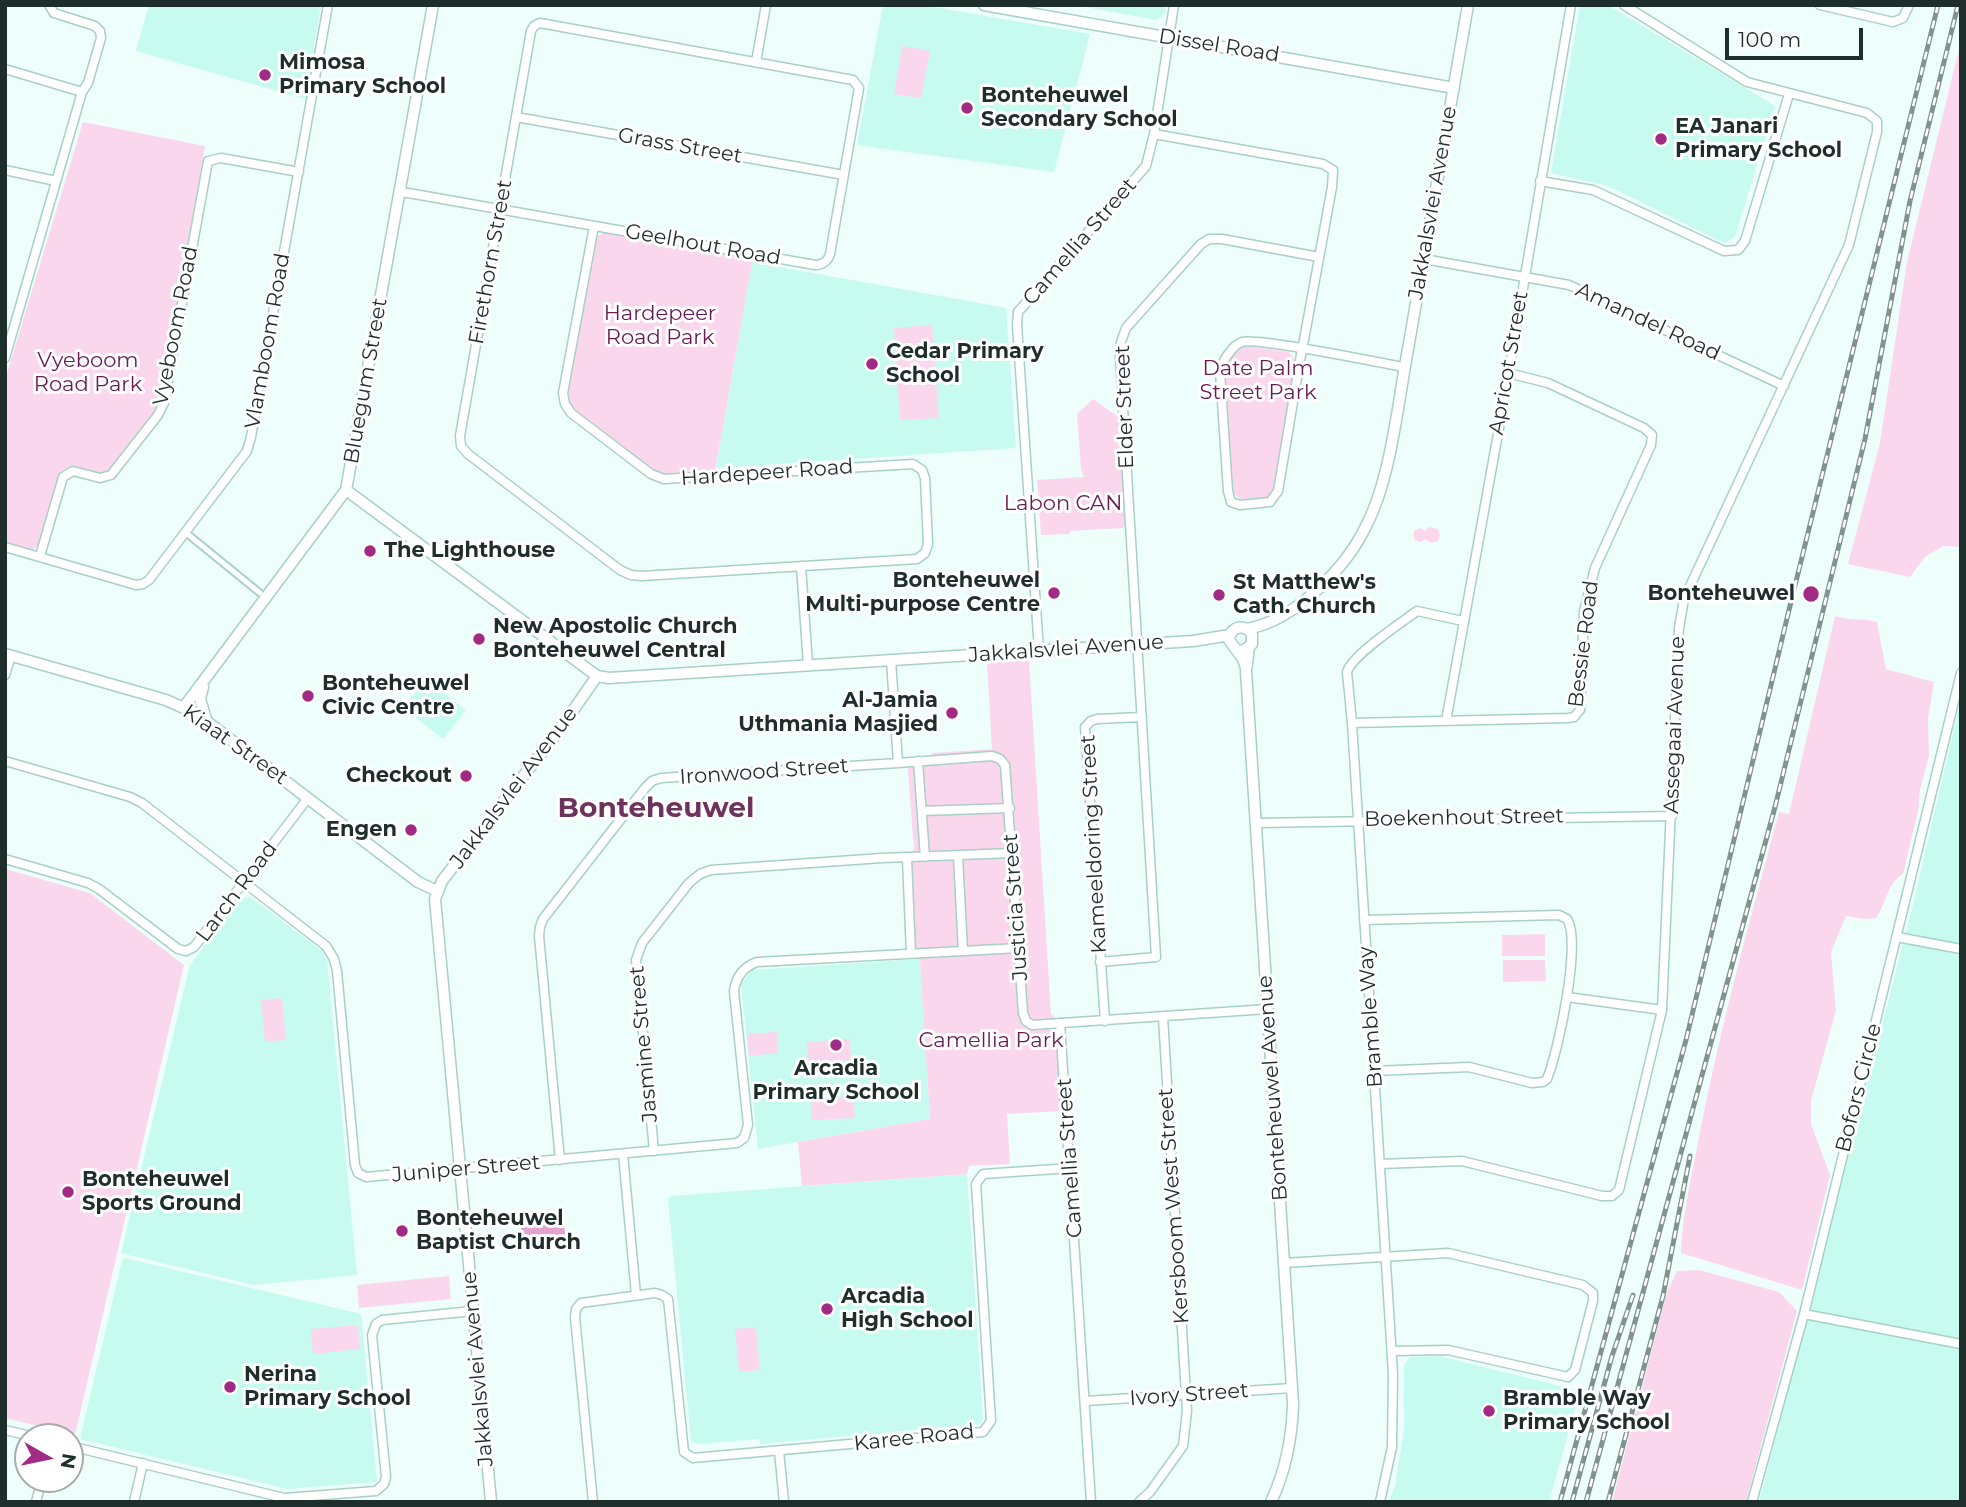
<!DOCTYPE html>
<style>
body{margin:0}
#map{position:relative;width:1966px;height:1507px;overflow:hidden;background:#eefefa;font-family:Montserrat,sans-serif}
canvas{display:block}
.frame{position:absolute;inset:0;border:7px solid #1e2f2b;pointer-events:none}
.north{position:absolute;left:14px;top:1423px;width:70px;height:70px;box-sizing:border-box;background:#fff;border:2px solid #a5acaa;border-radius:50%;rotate:99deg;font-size:19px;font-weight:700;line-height:28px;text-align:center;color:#1e2f2b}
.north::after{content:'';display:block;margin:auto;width:24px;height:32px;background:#a12b84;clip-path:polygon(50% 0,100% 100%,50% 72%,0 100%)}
.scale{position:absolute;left:1725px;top:28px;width:138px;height:32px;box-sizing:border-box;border:4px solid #1e2f2b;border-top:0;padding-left:9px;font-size:21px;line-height:24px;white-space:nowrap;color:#1e2f2b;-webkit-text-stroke:5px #fff;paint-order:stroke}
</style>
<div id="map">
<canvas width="1966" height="1507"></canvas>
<div class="frame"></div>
<div class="north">N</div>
<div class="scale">100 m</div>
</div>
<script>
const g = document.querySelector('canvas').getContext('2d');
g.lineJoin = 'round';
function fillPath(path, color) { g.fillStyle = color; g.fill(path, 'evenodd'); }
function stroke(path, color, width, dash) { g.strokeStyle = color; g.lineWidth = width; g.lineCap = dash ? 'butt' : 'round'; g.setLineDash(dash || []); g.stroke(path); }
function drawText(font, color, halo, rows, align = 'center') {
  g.font = font + ' Montserrat,sans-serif'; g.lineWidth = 6; g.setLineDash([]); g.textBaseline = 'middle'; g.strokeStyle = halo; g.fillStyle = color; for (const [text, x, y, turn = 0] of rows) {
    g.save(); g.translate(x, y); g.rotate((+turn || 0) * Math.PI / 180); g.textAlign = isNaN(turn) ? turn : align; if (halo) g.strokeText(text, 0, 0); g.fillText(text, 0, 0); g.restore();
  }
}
fillPath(new Path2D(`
 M149,5h172l-16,94 -169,-48z
 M883,5h39l168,29 -36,138 -197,-27z
 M1074,5h92l-1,9 -9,6z
 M1580,5h28l167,101 -40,131 -11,6 -116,-57 -57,-13z
 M752,262l254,46 10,140 -300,20z
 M426,679l40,31 -23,29 -40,-31z
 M1961,699v803h-202l152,-589z
 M250,897l71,53 6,11 30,314 -104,10 -132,-32 69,-288 51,-67z
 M920,959l10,160 -172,30 -17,-165 11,-14z
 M967,1174l16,245 -3,5 -220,20 -1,-5 -62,5 -6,-3 -23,-242 3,-3z
 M125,1258l236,56 16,168 -89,7 -208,-50 42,-178z
 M1439,1356l141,35 -31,111h-160l6,-16 9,-56v-65l6,-8z`), '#c7fbef');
fillPath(new Path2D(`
 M1961,41v506l-18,-1 -18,11 -15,20 -62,-13 32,-121 27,-181z
 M902,46l28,5 -9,47 -27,-4z
 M83,122l122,24 -45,260 -50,66 -11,2 -29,-8 -10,6 -20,73 -8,5 -27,-7v-163z
 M604,232l149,25 -38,215 -47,4 -13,-4 -78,-58 -7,-10 -1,-13 25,-149 4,-6z
 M932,325l7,93 -39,2 -6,-92z
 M1246,346l43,6 7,9 -23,132 -8,5 -25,1 -8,-7 -8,-117c2,-13 10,-24 22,-29z
 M1093,399l27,19 6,106 -3,4 -53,3v3l-29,1 -4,-55 47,-3 -3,-7 -4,-56z
 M1429,527l9,2 2,6 -2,6 -6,2 -7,-4 -4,3 -6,-2 -2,-5 2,-5 6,-2 4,3z
 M1835,616c15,5 27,2 42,6l9,47 48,13 -6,36 1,38 -9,34 -2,21 -15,63c-18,12 -15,27 -27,44l-11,1 -19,-3 -15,36 5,58 -25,91v23l19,51 -28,115 -121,-37c1,-39 11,-78 18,-116 21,-110 51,-217 80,-325l10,2z
 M1029,660l22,354 11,9v88l-55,3 3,50 -41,2 -2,8 -165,12 -4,-44 132,-23 -10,-159 -9,-10 4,-5 -5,-78 -5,-9 9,-9 -7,-88 25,-2v-6l60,-4 -5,-86z
 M5,869l85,24 94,72 -109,470 -70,-17z
 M1545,934v22h-43v-21z
 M1503,960h42l1,21 -43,1z
 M282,998l4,42 -21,2 -4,-42z
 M777,1032l1,21 -29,3 -2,-22z
 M850,1039l1,21 -43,3 -1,-21z
 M853,1097l2,21 -43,2 -1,-21z
 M1699,1270l80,22 18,19 -51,191h-134l55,-210 10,-21z
 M449,1276l2,23 -92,9 -2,-23z
 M358,1325l2,24 -47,5 -2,-25z
 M756,1327l4,43 -21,2 -4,-43z`), '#fbd7ee');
fillPath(new Path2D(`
 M563,1215l3,28 -43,4 -3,-28z`), '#e5a1cf');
const pedestrian = new Path2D(`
 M185,532l75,61`);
const minor = new Path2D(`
 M49,5l5,8 41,13 5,5 1,7 -13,45 -6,9
 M1820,5l73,17 10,-4 6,-13
 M756,62l10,-57
 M5,69l77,23 -77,266
 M516,117l328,58
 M1154,134l169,30 10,6 -1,17 -28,153 -2,9 -24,142 -8,11 -30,3 -9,-3 -3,-11 -8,-120c2,-10 13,-26 22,-29 14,-5 139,21 162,25
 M5,170l51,11
 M1540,181l53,9 131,61 14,-1 7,-9 44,-147
 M400,192l14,2c134,24 267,47 401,71 7,0 13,-4 15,-11l28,-160 1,-6 -6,-8 -313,-57 -6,3 -3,5 -71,405 1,10 7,8 152,116 11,5 11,1 275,-17 8,-6 3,-9 -3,-66 -3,-8 -9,-6 -249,15 -13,-5 -80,-61 -6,-9 -2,-11 31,-167
 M1424,259l145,26 215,101
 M5,547l131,38 7,-1 6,-4 98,-129 4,-14 77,-432
 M40,556l23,-79 10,-6 27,7 11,-3 47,-60 6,-12 44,-242 13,-3 78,14
 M801,566l7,99
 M1039,651l-22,-326 1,-13 128,-146 8,-32 20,-129
 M5,675l6,-19
 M1446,721l57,-315 68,-401
 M1352,723l216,-5 6,-1 6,-7 4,-99 11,-43 56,-123 1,-10 -8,-7 -96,-45 -40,-10
 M5,761l125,36 12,6 184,143 8,13 3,12 18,194 3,8 8,4 371,-34 7,-5 4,-13 -14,-134c2,-14 9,-24 23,-29l262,-14
 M918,761l7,96
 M898,763l94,-7 8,3 5,6 18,248 3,8 6,4 236,-16
 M922,811l88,-3
 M1257,823l415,-7
 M958,856l5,95
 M5,859l83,24 11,6 79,60 8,2 8,-4 114,-149
 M907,859l4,94
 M1364,920l195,-5 8,4c15,22 -9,134 -20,160l-4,3 -11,1 -63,-16 -95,4
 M1897,937l64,12
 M1100,962l56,-5 -36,-600 1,-15 5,-14 75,-84 8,-5h13l97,18
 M1567,997l95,13
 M1105,1021l-20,-294 6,-6 6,-2 45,-2
 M1060,1023l31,479
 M654,1151l-18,-191 6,-17 47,-60 11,-9 11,-4 171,-12 131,-5
 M623,1154l13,141
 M560,1160l-21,-224 1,-9 3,-8 102,-131 7,-7 9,-3 237,-15 -7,-103
 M1380,1164l82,-3 140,35h10l7,-6 43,-180 17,-382 5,-29 165,-354 28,-113v-11l-10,-8 -120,-31 -123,-77
 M1284,1263l164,-10 135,32 10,8v8l-18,69 -7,7 -120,-27 -56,1
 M1804,1314l157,30
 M1085,1401l207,-13
 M5,1430l30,7
 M70,1446l214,52 92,-7 8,-7 2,-7 -14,-142 4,-11 6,-4 91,-9
 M779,1451l5,51
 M36,1502l6,-23
 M134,1502l9,-39
 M593,1502l-18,-185 1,-8 5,-6 74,-10 7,2 6,4 16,153 9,6 290,-26 8,-11 -15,-237 7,-10 88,-6
 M1139,1502l11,-10 33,-46 4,-35 -24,-394
 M1380,1502l12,-55 1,-73 -41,-651 -5,-51c5,-17 54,-49 70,-61l46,10
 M1752,1502l52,-188 157,-641`);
const tertiary = new Path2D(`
 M984,5l470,83
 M346,490l251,186
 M1247,629c49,-9 100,-62 120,-105 24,-47 31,-122 41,-175 20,-114 40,-229 60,-344
 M1249,647l-3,24 47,733c-1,35 -7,66 -22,98
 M1237,650l6,1 9,-7v-10l-5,-5c-10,-4 -17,1 -18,11l14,19 3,9
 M5,654l161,46 31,14 221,168 19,9
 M597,676l12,2 584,-37 37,-6
 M203,687l-3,12 6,20
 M184,707l162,-217 87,-485
 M491,1502l-56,-603 7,-18 121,-156 34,-49`);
stroke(pedestrian, '#a7d0c6', 9);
stroke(minor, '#a7d0c6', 11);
stroke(tertiary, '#a7d0c6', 13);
stroke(pedestrian, '#fff', 5);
stroke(minor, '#fff', 8);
stroke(tertiary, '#fff', 10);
const rail = new Path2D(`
 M1560,1502l126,-462 103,-430 149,-605
 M1572,1502l40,-146 21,-61
 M1586,1502l189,-695 90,-368 45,-238 48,-196
 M1608,1502l55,-206 27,-140`);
stroke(rail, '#82938f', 5);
stroke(rail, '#fff', 2.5, [8]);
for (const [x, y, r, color] of [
 [265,75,7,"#a12b84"],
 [967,108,7,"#a12b84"],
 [1661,139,7,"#a12b84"],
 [872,364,7,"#a12b84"],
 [370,551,7,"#a12b84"],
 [1054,593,7,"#a12b84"],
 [1811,594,9,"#a12b84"],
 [1219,595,7,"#a12b84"],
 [479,639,7,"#a12b84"],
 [308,696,7,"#a12b84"],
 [952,713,7,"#a12b84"],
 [466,776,7,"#a12b84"],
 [411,830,7,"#a12b84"],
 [836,1045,7,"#a12b84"],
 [68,1192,7,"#a12b84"],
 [402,1231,7,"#a12b84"],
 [827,1309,7,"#a12b84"],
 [230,1387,7,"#a12b84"],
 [1489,1411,7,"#a12b84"]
]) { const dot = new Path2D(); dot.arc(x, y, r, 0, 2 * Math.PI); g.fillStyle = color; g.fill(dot); stroke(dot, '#fff', 2.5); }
drawText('21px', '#1e2f2b', '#fff', [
 ["Dissel Road",1219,46,9],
 ["Grass Street",680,146,10],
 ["Jakkalsvlei Avenue",1433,203,-80],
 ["Camellia Street",1080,242,-49],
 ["Geelhout Road",703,245,10],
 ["Firethorn Street",491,262,-80],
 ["Amandel Road",1648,322,25],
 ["Vyeboom Road",176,326,-79],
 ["Vlamboom Road",268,341,-80],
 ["Apricot Street",1509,363,-80],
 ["Bluegum Street",366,381,-80],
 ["Elder Street",1125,407,-92],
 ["Hardepeer Road",767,473,-4],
 ["Bessie Road",1584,644,-83],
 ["Jakkalsvlei Avenue",1066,649,-4],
 ["Assegaai Avenue",1675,725,-88],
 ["Kiaat Street",235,745,35],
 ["Ironwood Street",764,772,-4],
 ["Jakkalsvlei Avenue",514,788,-53],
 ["Boekenhout Street",1464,818,-1],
 ["Kameeldoring Street",1094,844,-93],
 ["Larch Road",237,892,-53],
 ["Justicia Street",1016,907,-94],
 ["Bramble Way",1371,1017,-94],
 ["Jasmine Street",644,1044,-95],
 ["Bonteheuwel Avenue",1273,1088,-94],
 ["Bofors Circle",1859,1088,-76],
 ["Camellia Street",1070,1158,-94],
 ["Juniper Street",466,1169,-5],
 ["Kersboom West Street",1174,1206,-94],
 ["Jakkalsvlei Avenue",478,1369,-95],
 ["Ivory Street",1189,1395,-4],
 ["Karee Road",914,1438,-6]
]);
drawText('bold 21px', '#1e2f2b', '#fff', [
 ["Mimosa",279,63],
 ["Primary School",279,87],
 ["Bonteheuwel",981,96],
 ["Secondary School",981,120],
 ["EA Janari",1675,127],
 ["Primary School",1675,151],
 ["Cedar Primary",886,352],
 ["School",886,376],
 ["The Lighthouse",384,551],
 ["Bonteheuwel",1040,581,"right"],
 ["Multi-purpose Centre",1040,605,"right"],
 ["St Matthew's",1233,583],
 ["Cath. Church",1233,607],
 ["Bonteheuwel",1795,594,"right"],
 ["New Apostolic Church",493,627],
 ["Bonteheuwel Central",493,651],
 ["Bonteheuwel",322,684],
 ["Civic Centre",322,708],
 ["Al-Jamia",938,701,"right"],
 ["Uthmania Masjied",938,725,"right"],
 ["Checkout",452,776,"right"],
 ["Engen",397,830,"right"],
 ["Arcadia",836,1069,"center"],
 ["Primary School",836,1093,"center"],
 ["Bonteheuwel",82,1180],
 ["Sports Ground",82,1204],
 ["Bonteheuwel",416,1219],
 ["Baptist Church",416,1243],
 ["Arcadia",841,1297],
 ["High School",841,1321],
 ["Nerina",244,1375],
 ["Primary School",244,1399],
 ["Bramble Way",1503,1399],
 ["Primary School",1503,1423]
], 'left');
drawText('21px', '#681a54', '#fff', [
 ["Hardepeer",660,314],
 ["Road Park",660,338],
 ["Vyeboom",88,361],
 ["Road Park",88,385],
 ["Date Palm",1258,369],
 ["Street Park",1258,393],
 ["Labon CAN",1063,504],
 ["Camellia Park",991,1041]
]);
drawText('bold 28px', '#6d335c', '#fff', [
 ["Bonteheuwel",656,809]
]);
</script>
